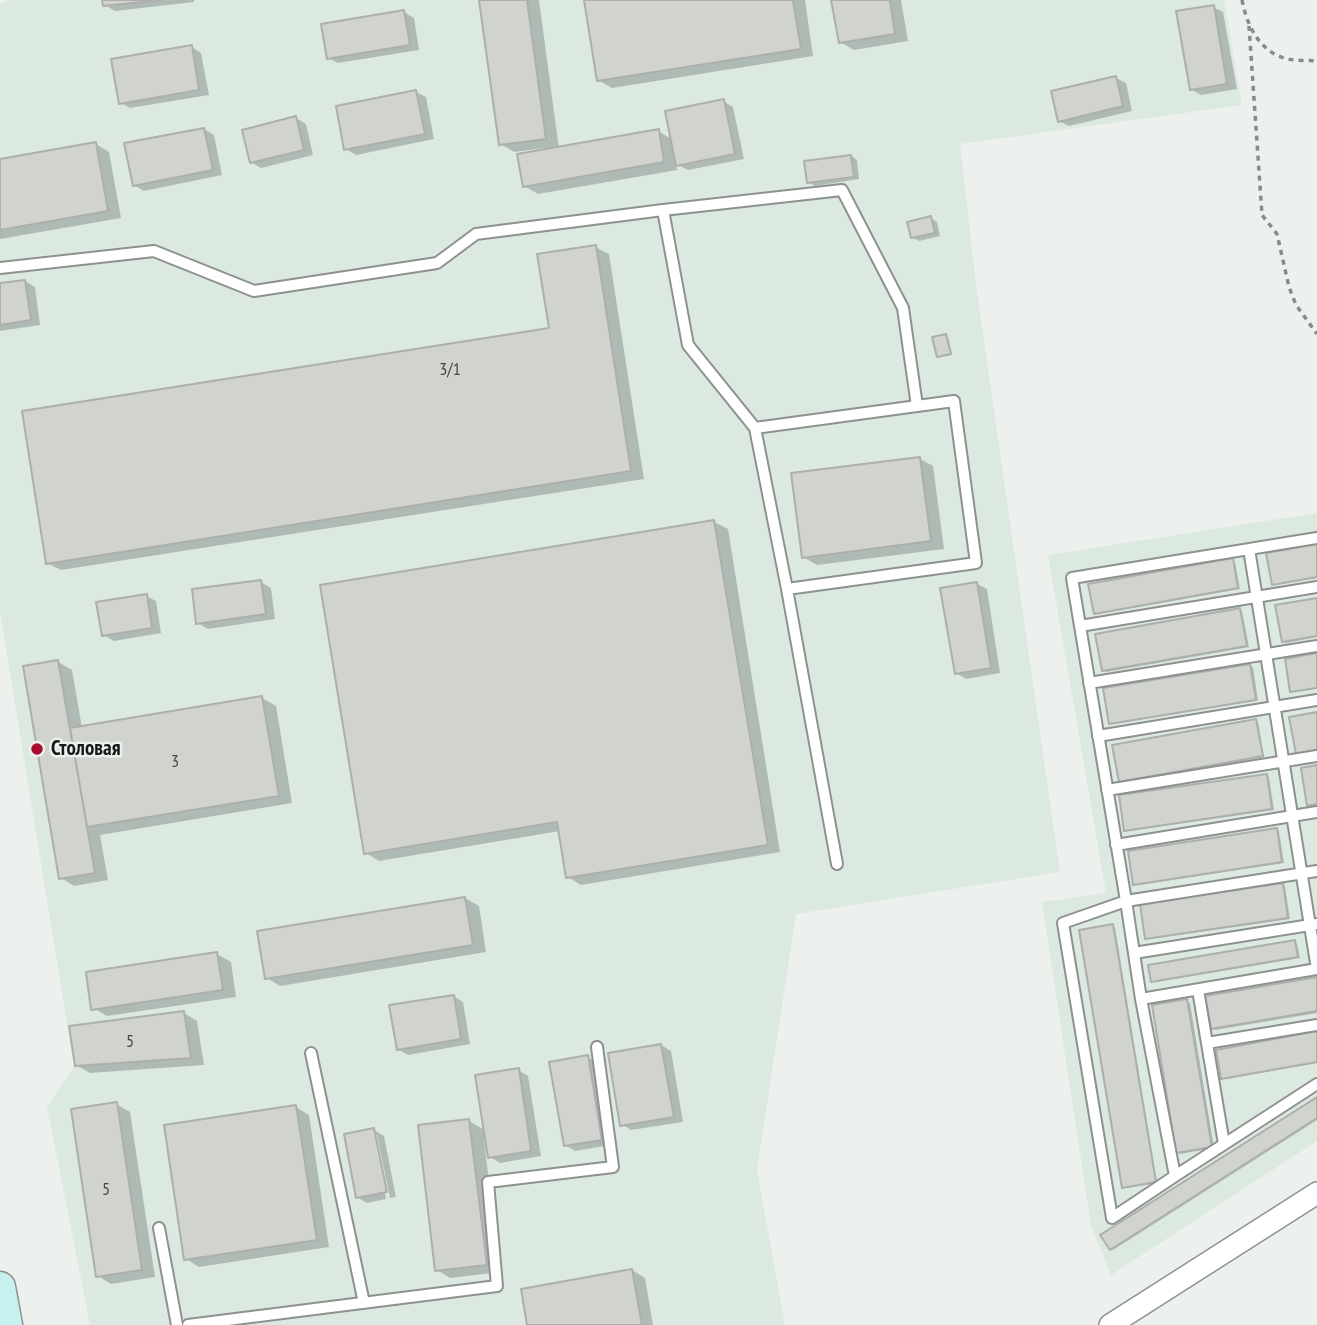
<!DOCTYPE html>
<meta charset="utf-8">
<style>
body{margin:0}
canvas{display:block;background:#ecf1ee}
</style>
<canvas width="1317" height="1325"></canvas>
<script>
const g = document.querySelector('canvas').getContext('2d');
g.lineJoin = 'round';
function fillPath(path, color) { g.fillStyle = color; g.fill(path, 'evenodd'); }
function stroke(path, color, width, dash) { g.strokeStyle = color; g.lineWidth = width; g.lineCap = dash ? 'butt' : 'round'; g.setLineDash(dash || []); g.stroke(path); }
function drawText(font, color, halo, rows, align = 'center') {
  g.font = font + ' "PT Sans Narrow",sans-serif'; g.lineWidth = 5; g.setLineDash([]); g.textBaseline = 'middle'; g.strokeStyle = halo; g.fillStyle = color; for (const [text, x, y, turn = 0] of rows) {
    g.save(); g.translate(x, y); g.rotate((+turn || 0) * Math.PI / 180); g.textAlign = isNaN(turn) ? turn : align; if (halo) g.strokeText(text, 0, 0); g.fillText(text, 0, 0); g.restore();
  }
}
fillPath(new Path2D(`
 M10,0h1214l18,105 -282,39 16,140 84,588 -264,42 -39,256 28,155h-695l-43,-218 27,-41 -74,-454v-608z
 M1317,513v628l-206,134 -20,-49 -49,-324 64,-9 -58,-338z`), '#dce9e1');
fillPath(new Path2D(`
 M104,0h90v2l-79,9 -10,-6z
 M481,0h58l20,149 99,-18 15,9 50,-39 10,6 11,52 -56,11 -12,-6 1,6 -139,24 -14,-8 21,-35 -1,-3 -30,4 -13,-8z
 M586,0h219l8,56 -201,32 -14,-8z
 M833,0h68l7,41 -54,9 -14,-8z
 M1213,7l10,5 14,77 -36,6 -10,-6z
 M404,12l10,6 5,32 -81,13 -10,-5z
 M192,47l9,6 8,42 -79,13 -9,-5z
 M1116,78l10,5 6,28 -63,15 -10,-5z
 M416,92l10,5 8,42 -78,16 -10,-6z
 M296,118l10,6 7,31 -52,13 -10,-6z
 M204,129l10,6 8,40 -78,16 -10,-6z
 M96,144l13,8 12,66 -121,21v-78z
 M851,156l6,4 2,19 -44,7 -7,-4z
 M931,218l6,4 3,14 -21,5 -7,-4z
 M595,247l14,7 35,225 -583,91 -14,-7 504,-233z
 M25,281l10,6 5,38 -40,6v-46z
 M945,336l3,1 4,18 -11,2 -3,-1z
 M920,459l13,7 11,83 -127,16 -14,-8z
 M714,522l14,7 52,323 -199,33 -13,-8 -8,-46 -181,30 -13,-8z
 M1317,546v32l-41,7 -3,-1z
 M1232,560l3,2 5,27 -142,25 -3,-1z
 M261,582l10,6 4,31 -67,10 -10,-6z
 M977,584l10,5 13,84 -34,6 -10,-6z
 M146,596l10,5 5,32 -47,8 -10,-6z
 M1317,599v38l-31,6 -3,-2z
 M1240,610l2,1 7,36 -143,25 -2,-2z
 M58,662l14,8 10,58 180,-30 14,8 16,97 -192,32 8,45 -34,6 -13,-8z
 M1250,666l3,1 5,33 -145,24 -2,-1z
 M1256,721l2,1 6,35 -141,26 -3,-2z
 M1266,776l3,1 5,33 -146,21 -3,-1z
 M1277,830l2,1 5,32 -147,22 -3,-1z
 M1283,885l2,2 5,32 -141,20 -3,-1z
 M465,898l14,8 7,46 -206,34 -13,-8z
 M1112,926l3,2 42,255 -31,5 -2,-1z
 M1295,942l2,2 3,14 -145,24 -2,-1z
 M217,954l14,8 5,35 -129,19 -14,-8z
 M1317,979v34l-102,17 -3,-2z
 M453,996l10,6 7,42 -62,11 -10,-6z
 M1187,1001l3,2 24,145 -34,6 -2,-2z
 M184,1013l13,8 7,44 -114,8 -14,-8z
 M1317,1033v30l-91,16 -3,-1z
 M661,1045l10,6 12,71 -52,8 -9,-6z
 M588,1057l9,6 14,82 -36,6 -10,-6z
 M518,1070l10,6 13,80 -41,7 -10,-6 -3,-18 -3,1 16,132 -50,6 -13,-8 32,-149 17,10z
 M1317,1099v21l-204,130 -2,-2z
 M116,1104l14,8 25,165 -44,7 -13,-8z
 M296,1107l13,8 20,132 -130,20 -13,-8z
 M374,1130l10,6 12,61 -6,1 -13,-63h-3l12,64 -19,4 -10,-6z
 M632,1270l13,8 8,47h-124z`), '#0003');
const building = new Path2D(`
 M102,0h60l-59,6z
 M479,0h48l19,139 -47,6z
 M584,0h209l8,49 -204,32z
 M831,0h59l5,34 -56,9z
 M1214,5l13,79 -37,6 -14,-79z
 M404,10l6,35 -83,14 -6,-35z
 M192,45l7,45 -80,14 -8,-45z
 M1116,76l7,30 -65,16 -7,-31z
 M416,90l9,44 -81,16 -8,-44z
 M724,99l11,55 -59,12 -11,-55z
 M296,116l8,34 -54,13 -8,-33z
 M204,128l9,42 -80,16 -9,-43z
 M659,129l5,33 -141,25 -6,-33z
 M96,142l12,69 -108,19v-71z
 M851,155l3,22 -47,6 -3,-22z
 M931,216l4,17 -24,5 -4,-16z
 M596,245l35,226 -585,93 -24,-153 527,-83 -12,-74z
 M25,280l6,40 -31,5v-42z
 M946,334l5,20 -14,3 -5,-20z
 M920,457l11,84 -129,17 -11,-85z
 M714,520l54,325 -202,33 -9,-56 -193,32 -44,-269z
 M1317,544v33l-45,8 -6,-32z
 M1233,558l5,30 -144,26 -6,-30z
 M261,580l5,34 -70,10 -4,-35z
 M977,582l14,86 -36,6 -15,-86z
 M147,594l5,34 -50,8 -6,-34z
 M1317,598v38l-35,6 -7,-37z
 M1240,608l7,38 -145,25 -7,-37z
 M1317,653v35l-27,4 -5,-33z
 M58,660l37,213 -36,6 -36,-213z
 M1250,664l6,36 -147,24 -6,-36z
 M262,696l17,100 -192,31 -17,-99z
 M1317,712v38l-21,4 -7,-37z
 M1256,719l7,37 -144,26 -7,-37z
 M1317,765v39l-10,2 -6,-38z
 M1267,774l5,35 -148,22 -5,-36z
 M1277,828l5,34 -149,23 -5,-34z
 M1283,883l5,35 -143,21 -5,-35z
 M465,897l8,48 -208,34 -8,-48z
 M1113,924l43,258 -34,6 -43,-258z
 M1295,940l3,17 -147,25 -3,-17z
 M217,952l6,38 -132,20 -5,-38z
 M1317,977v34l-106,18 -6,-33z
 M454,995l7,44 -64,11 -8,-45z
 M1187,999l25,148 -36,6 -24,-148z
 M184,1011l7,47 -116,8 -6,-40z
 M1317,1031v31l-96,17 -5,-29z
 M661,1044l13,73 -54,9 -12,-73z
 M588,1055l14,85 -38,6 -15,-84z
 M519,1068l12,83 -43,7 -13,-83z
 M1317,1097v21l-207,132 -10,-15z
 M117,1102l25,168 -46,7 -25,-168z
 M296,1105l21,135 -133,20 -20,-135z
 M469,1119l18,146 -52,6 -17,-146z
 M374,1128l13,64 -31,6 -12,-64z
 M632,1269l10,56h-115l-6,-36z`);
fillPath(building, '#d0d3ce');
stroke(building, '#acafab', 2);
const lane = new Path2D(`
 M663,210l179,-20 61,118 14,98
 M0,268l154,-17 100,40 183,-28 39,-29 187,-24 25,135 67,83 32,161 50,275
 M755,428l199,-27 22,162 -189,26
 M1249,549l68,420
 M1080,626l237,-39
 M1089,683l228,-37
 M1098,736l219,-36
 M1107,790l210,-34
 M1116,845l201,-33
 M1317,871l-191,30 15,98 34,177 142,-92
 M1134,953l183,-29
 M1198,990l26,154
 M1141,999l176,-30
 M1207,1043l110,-18
 M311,1053l53,250
 M1175,1176l-63,42 -49,-295 63,-22 -54,-323 245,-40
 M159,1228l18,97
 M188,1325l309,-39 -9,-104 125,-15 -16,-120`);
const street = new Path2D(`
 M1110,1325l207,-132`);
const secondary = new Path2D(`
 M0,1287l7,38`);
stroke(lane, '#8d928f', 14);
stroke(street, '#8d928f', 24);
stroke(secondary, '#8d928f', 33);
stroke(new Path2D(`
 M1242,0c5,26 18,53 46,59 9,2 20,1 29,2
 M1249,26l13,189 15,19 12,53 7,18 21,29`), '#878b89', 3.5, [5, 5]);
stroke(lane, '#fff', 10);
stroke(street, '#fff', 21);
stroke(secondary, '#c7f1ee', 30);
for (const [x, y, r, color] of [
 [37,749,7,"#a70d2f"]
]) { const dot = new Path2D(); dot.arc(x, y, r, 0, 2 * Math.PI); g.fillStyle = color; g.fill(dot); stroke(dot, '#ecf1ee', 2.5); }
drawText('18px', '#464846', null, [
 ["3/1",450,370],
 ["3",175,762],
 ["5",130,1042],
 ["5",106,1190]
]);
drawText('bold 21px', '#181a19', '#ecf1ee', [
 ["Столовая",51,749]
], 'left');
</script>
